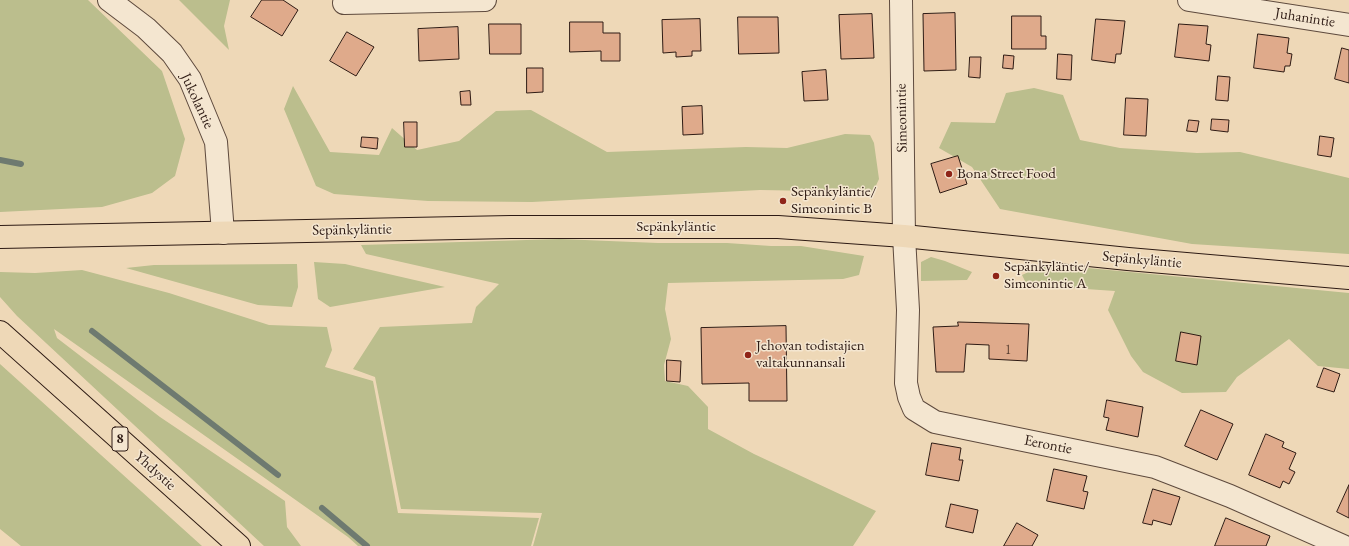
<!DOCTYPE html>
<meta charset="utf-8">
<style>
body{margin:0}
canvas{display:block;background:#eed8b7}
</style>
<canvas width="1349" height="546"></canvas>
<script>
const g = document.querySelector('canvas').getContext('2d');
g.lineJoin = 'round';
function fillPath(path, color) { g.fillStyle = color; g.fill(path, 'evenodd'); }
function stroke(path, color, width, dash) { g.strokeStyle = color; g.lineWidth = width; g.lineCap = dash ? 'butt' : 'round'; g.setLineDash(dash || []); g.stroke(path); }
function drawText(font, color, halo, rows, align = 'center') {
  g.font = font + ' "EB Garamond",serif'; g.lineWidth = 3; g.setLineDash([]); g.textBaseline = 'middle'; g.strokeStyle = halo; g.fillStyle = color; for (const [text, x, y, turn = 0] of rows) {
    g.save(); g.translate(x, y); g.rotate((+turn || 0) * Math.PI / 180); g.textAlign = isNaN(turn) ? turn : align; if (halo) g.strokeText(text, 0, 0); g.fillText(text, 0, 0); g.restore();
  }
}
fillPath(new Path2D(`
 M0,0h88l74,71 23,68 -10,37 -23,17 -50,14 -102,5z
 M179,0h51l-6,26 5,24z
 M293,86l37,66 49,3 13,-27 25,22 42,-9 37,-30 35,-1 76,42 139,-5 41,1 58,-14 25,1 4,8 5,36 -6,13 -113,-2 -228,12 -104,-1 -94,-7 -18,-8 -32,-77z
 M1034,88l29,7 17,45 40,8 77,5 43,-1 109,26v76l-157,-10 -192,-35 -28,-42 -33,-19 12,-26 44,1 11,-30z
 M560,239l98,4h69l44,3h30l63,10 -5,19 -16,4 -175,4 -3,26 6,30 -7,26 1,16 23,5 20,21v22l46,25 122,57 -23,35h-320l9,-33 -141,-4 -26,-132 -22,-8 27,-42 92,-4 4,-16 23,-23 -133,-30 -5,-9z
 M931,257l14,4 27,11 -5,8 -46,1v-19z
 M314,262l31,2 100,23 -115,20 -12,-8z
 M297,264l1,23 -6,20 -34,-2 -132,-37 28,-3z
 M1046,264l303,29v76l-31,-3 -29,-27 -52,38 -11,15 -44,1 -39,-21 -12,-16 -23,-46 7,-19 -88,-6 -5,-10z
 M82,270l87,23 100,32 58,2 5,23 -7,17 48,14 25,132 141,5 -8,28h-173l-10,-9 -294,-208 3,9 103,79 125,84 2,26 14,19h-37l-247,-230 -17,-19v-25l35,1z
 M0,364l202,182h-181l-21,-17z`), '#bbbe8d');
stroke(new Path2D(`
 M0,160l21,4
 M92,331l186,144
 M322,508l45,38`), '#6e7a70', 6);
const building = new Path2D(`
 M262,0h21l15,10 -16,26 -31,-19z
 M955,13l1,57 -32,1 -1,-57z
 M872,14l2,44 -33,1 -2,-44z
 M1012,16h29v20h5v13h-34z
 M738,17h40l1,36 -40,1z
 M700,19l1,32h-9v5l-16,1v-5l-13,1 -1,-33z
 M1096,19l29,2 -4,33h-5l-1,9 -23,-3z
 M570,22h33v11h17v28h-19v-10l-31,1z
 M489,24h32v30h-31z
 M1179,24l29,2 -2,18 5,1 -2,16 -34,-4z
 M458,27l1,32 -40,2 -1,-32z
 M347,32l27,15 -18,29 -26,-15z
 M1258,34l31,4 -2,15 5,1 -2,12h-5l-1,6 -30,-4z
 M1342,48l7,2v33l-14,-4z
 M1058,54l14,1 -1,25 -14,-1z
 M1004,55l10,1 -1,13 -10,-1z
 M970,57h11l-1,21 -11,-1z
 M527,68h16v24l-16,1z
 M826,70l2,30 -24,1 -2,-29z
 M1218,76l12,1 -2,24 -12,-1z
 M470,91l1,14h-10l-1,-13z
 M1126,98l22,1 -2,37 -22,-1z
 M702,106l1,28 -20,1 -1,-28z
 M1212,119l17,1 -1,12 -17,-2z
 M1189,120l10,1 -2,11 -10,-1z
 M404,122h13v25h-12z
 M1320,136l14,2 -3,19 -13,-2z
 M362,137l16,1 -1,11 -16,-2z
 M958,156l9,28 -27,9 -9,-29z
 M958,322l71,2 -2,37 -38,-2v-14l-23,-1 -2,28h-28l-3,-45 25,-1z
 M786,326l1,75h-38v-18l-47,1 -1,-56z
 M1181,332l20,4 -4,29 -21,-4z
 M667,360l14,1 -1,21 -13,-1z
 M1324,368l16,6 -6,18 -17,-5z
 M1107,400l36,7 -5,30 -32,-7 3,-12 -5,-1z
 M1201,410l32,14 -16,36 -32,-14z
 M1266,434l18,8 -2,5 14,6 -7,16 6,3 -6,12 -6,-3 -3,7 -31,-13z
 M932,443l29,5 -2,12h4l-4,21 -33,-6z
 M1054,469l33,7 -4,15 5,1 -4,17 -37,-8z
 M1349,485v33l-12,-6z
 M1153,489l27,8 -9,28 -18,-5 -1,5 -9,-2z
 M951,504l27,6 -5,23 -27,-6z
 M1226,518l44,18 -4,10h-51z
 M1017,523l21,12 -6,11h-28z`);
fillPath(building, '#dfaa8b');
stroke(building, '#2e1b14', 1);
const minor = new Path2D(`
 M109,0l37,28 26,25 18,26 26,63 7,91
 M901,0l3,236 4,74 -2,73 3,14 5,12 21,13 220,45 75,29 113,50
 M1189,0l160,25
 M344,3l141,-3`);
const major = new Path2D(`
 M0,237l511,-10h267l126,9 224,23 221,19`);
const highway = new Path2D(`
 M0,332l239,214`);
stroke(minor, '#5e4a3d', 24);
stroke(major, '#2e1b14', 24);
stroke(highway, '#2e1b14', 24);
stroke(minor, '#f4e6d0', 22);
stroke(major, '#eed8b7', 22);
stroke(highway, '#eed8b7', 22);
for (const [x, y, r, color] of [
 [949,174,4,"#8f2418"],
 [783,201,4,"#8f2418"],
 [996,276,4,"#8f2418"],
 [748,355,4,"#8f2418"]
]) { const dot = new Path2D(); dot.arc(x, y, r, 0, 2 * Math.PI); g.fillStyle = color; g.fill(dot); stroke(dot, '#f4e6d0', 1.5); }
drawText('13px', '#5a3f32', null, [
 ["1",1008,350]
]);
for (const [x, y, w] of [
 [120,439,16]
]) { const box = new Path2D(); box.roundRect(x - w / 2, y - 12, w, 24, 3); g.fillStyle = '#f4e6d0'; g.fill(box); stroke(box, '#2e1b14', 1); }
drawText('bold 14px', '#2e1b14', null, [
 ["8",120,439]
]);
drawText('15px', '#2e1b14', '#f4e6d0', [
 ["Juhanintie",1305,18,9],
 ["Jukolantie",197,101,65],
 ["Simeonintie",902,118,-91],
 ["Sepänkyläntie",676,227],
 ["Sepänkyläntie",352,230,-1],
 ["Sepänkyläntie",1142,260,5],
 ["Eerontie",1048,445,11],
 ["Yhdystie",155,471,42]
]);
drawText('15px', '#2e1b14', '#f4e6d0', [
 ["Bona Street Food",957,174],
 ["Sepänkyläntie/",791,192],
 ["Simeonintie B",791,209],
 ["Sepänkyläntie/",1004,267],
 ["Simeonintie A",1004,284],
 ["Jehovan todistajien",756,346],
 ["valtakunnansali",756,363]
], 'left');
</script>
